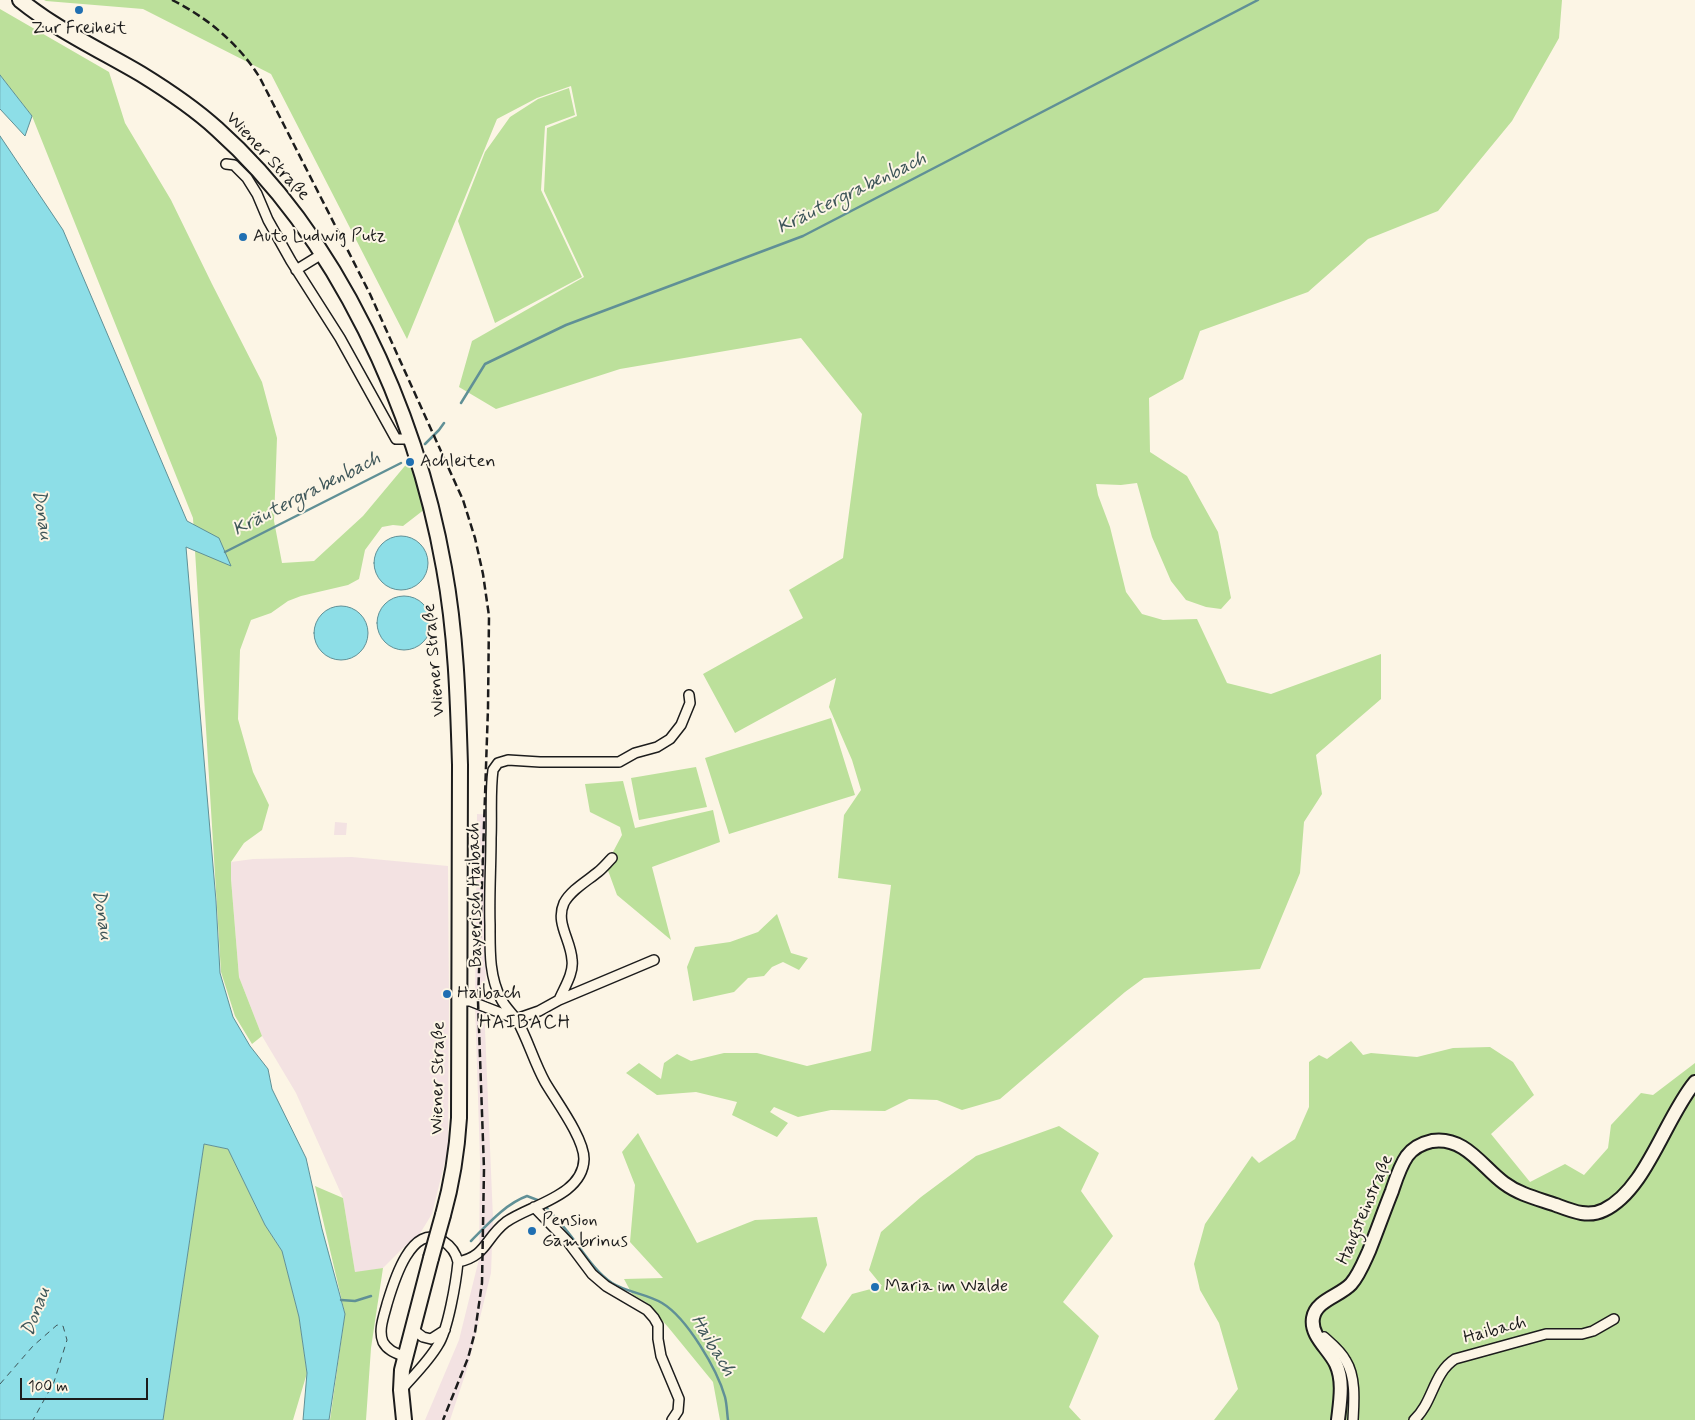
<!DOCTYPE html>
<meta charset="utf-8">
<style>
body{margin:0}
#map{position:relative;width:1695px;height:1420px;overflow:hidden;background:#fcf5e5;font-family:Mynerve,sans-serif}
canvas{display:block}
.scale{position:absolute;left:20px;top:1378px;width:128px;height:22px;box-sizing:border-box;border:2px solid #1c1c1c;border-top:0;padding-left:6px;font-size:15px;line-height:18px;white-space:nowrap;color:#1c1c1c;-webkit-text-stroke:4px #fcf5e5;paint-order:stroke}
</style>
<div id="map">
<canvas width="1695" height="1420"></canvas>
<div class="scale">100 m</div>
</div>
<script>
const g = document.querySelector('canvas').getContext('2d');
g.lineJoin = 'round';
function fillPath(path, color) { g.fillStyle = color; g.fill(path, 'evenodd'); }
function stroke(path, color, width, dash) { g.strokeStyle = color; g.lineWidth = width; g.lineCap = dash ? 'butt' : 'round'; g.setLineDash(dash || []); g.stroke(path); }
function drawText(font, color, halo, rows, align = 'center') {
  g.font = font + ' Mynerve,sans-serif'; g.lineWidth = 4; g.setLineDash([]); g.textBaseline = 'middle'; g.strokeStyle = halo; g.fillStyle = color; for (const [text, x, y, turn = 0] of rows) {
    g.save(); g.translate(x, y); g.rotate((+turn || 0) * Math.PI / 180); g.textAlign = isNaN(turn) ? turn : align; if (halo) g.strokeText(text, 0, 0); g.fillText(text, 0, 0); g.restore();
  }
}
fillPath(new Path2D(`
 M477,814l15,1 -5,39 -2,175 8,190 -2,54 -23,93 -18,54h-25l34,-80 20,-81 1,-98 -5,-158z
 M335,822l12,1 -1,12h-12z
 M352,857l96,9 1,131 -1,152 -16,65 -13,21 -15,12 -21,21 -28,5 -12,-75 -47,-105 -34,-57 -23,-59 -8,-98v-17l22,-3z`), '#f3e2e2');
fillPath(new Path2D(`
 M44,0h1518l-3,38 -47,83 -74,90 -70,28 -60,53 -108,39 -17,48 -34,19 1,54 37,24 31,56 13,66 -10,11 -15,-2 -20,-7 -15,-19 -19,-44 -15,-54 -16,2 -25,-1 2,11 12,32 16,65 16,22 21,6 34,-1 30,64 44,11 110,-40v45l-65,56 6,39 -18,28 -4,51 -40,96 -116,9 -19,14 -125,107 -38,11 -25,-10 -28,-1 -24,12 -54,-1 -33,7 -24,-10 -4,5 18,11 -11,14 -45,-22 5,-13 -41,-10 -39,3 -31,-22 13,-10 22,16 3,-16 13,-9 14,7 33,-8h33l50,13 64,-15 20,-166 -53,-7 6,-63 17,-25 -9,-30 -23,-53 7,-29 -101,55 -32,-59 100,-56 -14,-28 54,-32 19,-144 -61,-76 -181,31 -124,40 -37,-22 13,-46 112,-64 -40,-86 3,-63 30,-12 -6,-30 -34,12 -40,21 -90,220 -136,-265 -128,-65 -97,-8z
 M0,9l109,63 16,51 46,77 41,84 50,98 15,56 -3,83 8,42 32,-2 49,-45 46,-55 16,48 -22,17 -10,-1 -11,2 -17,23 -6,29 -11,6 -47,11 -13,5 -17,12 -20,7 -11,30 -2,69 15,53 16,33 -7,25 -18,13 -13,19v17l8,98 23,59 -10,8 -17,-28 -14,-44 -28,-454 -161,-402 -32,-41z
 M569,88l6,27 -30,11 -4,64 41,87 -87,46 -37,-102 27,-69 25,-35 28,-18z
 M831,718l24,77 -126,39 -24,-76z
 M696,767l11,40 -68,13 -8,-42z
 M623,781l12,47 78,-18 7,32 -68,25 19,73 -54,-45 -11,-30 16,-30 -2,-8 -30,-15 -5,-28z
 M777,914l14,39 17,5 -9,12 -16,-8 -11,5 -8,9 -16,2 -14,14 -41,9 -6,-34 8,-20 35,-5 28,-10z
 M1351,1041l12,14 8,-2 46,4 36,-9 37,-1 23,15 21,33 -43,39 39,48 35,-18 19,11 24,-27 3,-23 30,-32 12,2 42,-32v357h-481l24,-31 -19,-66 -19,-33 -6,-26 11,-40 47,-68 7,7 36,-24 14,-32v-45l10,-7 8,4z
 M1059,1126l40,27 -18,38 32,45 -50,66 36,34 -30,71 12,13h-361l-7,-38 -45,-55 -21,-24 -15,-9 -8,-15 39,-1 -33,-36 5,-57 -13,-33 16,-19 59,110 58,-23 62,-3 10,48 -26,53 23,15 28,-39 30,-8 -13,-16 12,-38 40,-35 55,-41z
 M204,1144l24,5 37,76 17,26 17,66 8,56 -14,47h-130z
 M315,1186l28,12 12,74 28,-4 -12,80 -5,72h-36l15,-106z`), '#bce09b');
const water = new Path2D(`
 M0,75l32,41 -7,20 -25,-27z
 M0,136l63,94 124,291 32,17 12,28 -45,-19 30,354 4,72 13,44 17,29 18,23 4,20 34,69 16,71 23,85 -16,106h-26l4,-47 -8,-56 -17,-66 -17,-26 -37,-76 -24,-5 -41,276h-163z
 M374 563a27 27 0 1 1 54 0a27 27 0 1 1-54 0Z
 M377 623a27 27 0 1 1 54 0a27 27 0 1 1-54 0Z
 M314 633a27 27 0 1 1 54 0a27 27 0 1 1-54 0Z`);
fillPath(water, '#8ddee7');
stroke(water, '#609096', 1);
stroke(new Path2D(`
 M461,403l24,-39 81,-39 237,-89 455,-236
 M425,444l14,-14 5,-7
 M225,552l176,-89
 M544,1205c8,9 16,17 23,26 14,17 26,39 45,52 14,9 35,11 50,20 25,15 55,66 63,94 2,8 2,16 3,23
 M471,1241c16,-16 34,-37 56,-45l13,5
 M341,1300l14,1 16,-5`), '#609096', 2.5);
stroke(new Path2D(`
 M0,1384l33,-38 24,-21 6,1 4,14 -13,42 -21,38`), '#3e5659', 1, [6, 5]);
const street = new Path2D(`
 M226,164l8,1 13,13 10,16 11,26 23,41 49,77 56,101h14
 M296,270l26,-16
 M559,1000c5,-12 15,-27 13,-40 -1,-20 -17,-37 -8,-57 7,-13 23,-22 34,-31 5,-4 9,-9 14,-14
 M459,1001h11l46,18 23,-8 20,-11 95,-40
 M534,1207l34,35 24,32 14,12 41,24 7,8 4,7v14l3,17 18,43 -1,12 -6,9
 M458,1262c29,-6 27,-24 48,-40 24,-17 77,-26 78,-63 0,-21 -28,-58 -39,-77 -11,-20 -17,-42 -28,-62 -5,-7 -12,-13 -16,-21 -12,-23 -11,-49 -11,-74 -1,-29 1,-58 1,-87 1,-22 -1,-46 2,-68l5,-7 10,-3 32,2h79l16,-9 22,-6 13,-8 11,-14 9,-22 -1,-8
 M412,1329l11,8 8,2 14,-9
 M1320,1341l4,-4c8,7 17,14 22,24 10,16 8,41 7,59
 M401,1390c13,-15 27,-28 37,-45 10,-15 18,-63 20,-83 -2,-9 -7,-16 -15,-21 -32,-20 -50,43 -56,63 -3,12 -9,26 -4,38 5,9 13,11 22,15
 M1414,1420c19,-17 19,-47 41,-61l91,-25h36l11,-3 21,-12`);
const secondary = new Path2D(`
 M1338,1420c2,-18 6,-39 -2,-56 -7,-15 -26,-28 -23,-46 3,-18 27,-22 38,-34 8,-9 13,-22 18,-33 8,-20 15,-40 23,-60 4,-12 8,-25 15,-35 6,-8 16,-13 25,-15 33,-5 50,26 72,42 16,12 35,16 52,22 16,6 32,13 48,5 42,-20 61,-92 91,-128`);
const primary = new Path2D(`
 M20,0c37,30 80,50 121,74 26,16 53,34 76,55 121,108 199,281 227,439 12,65 14,131 16,197l-1,353c-2,33 -7,65 -16,97
 M404,1420l-3,-30 1,-20 29,-112`);
stroke(street, '#1c1c1c', 12);
stroke(secondary, '#1c1c1c', 16);
stroke(primary, '#1c1c1c', 18);
stroke(street, '#fcf5e5', 9);
stroke(secondary, '#fcf5e5', 12);
stroke(primary, '#fcf5e5', 14);
stroke(new Path2D(`
 M172,0c36,18 67,44 88,78l110,216 93,206 12,38 8,36 6,42 -1,92 -10,293 6,168 -2,114 -7,49 -7,26 -25,62`), '#1c1c1c', 2.5, [8, 4]);
const primaryBridge = new Path2D(`
 M431,1258l12,-43`);
stroke(primaryBridge, '#1c1c1c', 18, []);
stroke(primaryBridge, '#fcf5e5', 14);
for (const [x, y, r, color] of [
 [79,10,5,"#1f6fb2"],
 [243,237,5,"#1f6fb2"],
 [410,462,5,"#1f6fb2"],
 [447,994,5,"#1f6fb2"],
 [532,1231,5,"#1f6fb2"],
 [875,1287,5,"#1f6fb2"]
]) { const dot = new Path2D(); dot.arc(x, y, r, 0, 2 * Math.PI); g.fillStyle = color; g.fill(dot); stroke(dot, '#fcf5e5', 2); }
drawText('18px', '#1c1c1c', '#fcf5e5', [
 ["Zur Freiheit",79,29,"center"],
 ["Auto Ludwig Putz",253,237],
 ["Achleiten",420,462],
 ["Haibach",457,994],
 ["Pension",542,1221],
 ["Gambrinus",542,1242],
 ["Maria im Walde",885,1287]
], 'left');
drawText('18px', '#1c1c1c', '#fcf5e5', [
 ["Wiener Straße",267,157,47],
 ["Wiener Straße",435,660,-95],
 ["Bayerisch Haibach",476,895,-91],
 ["Wiener Straße",439,1078,-89],
 ["Haugsteinstraße",1366,1210,-67],
 ["Haibach",1495,1331,-15]
]);
drawText('italic 19px', '#3e5659', '#fcf5e5', [
 ["Kräutergrabenbach",852,194,-26],
 ["Kräutergrabenbach",307,495,-27],
 ["Donau",41,515,81],
 ["Donau",101,915,81],
 ["Donau",37,1312,-70],
 ["Haibach",712,1346,59]
]);
g.letterSpacing = '1px';
drawText('19px', '#1c1c1c', '#fcf5e5', [
 ["HAIBACH",525,1024]
]);
g.letterSpacing = '0px';
</script>
